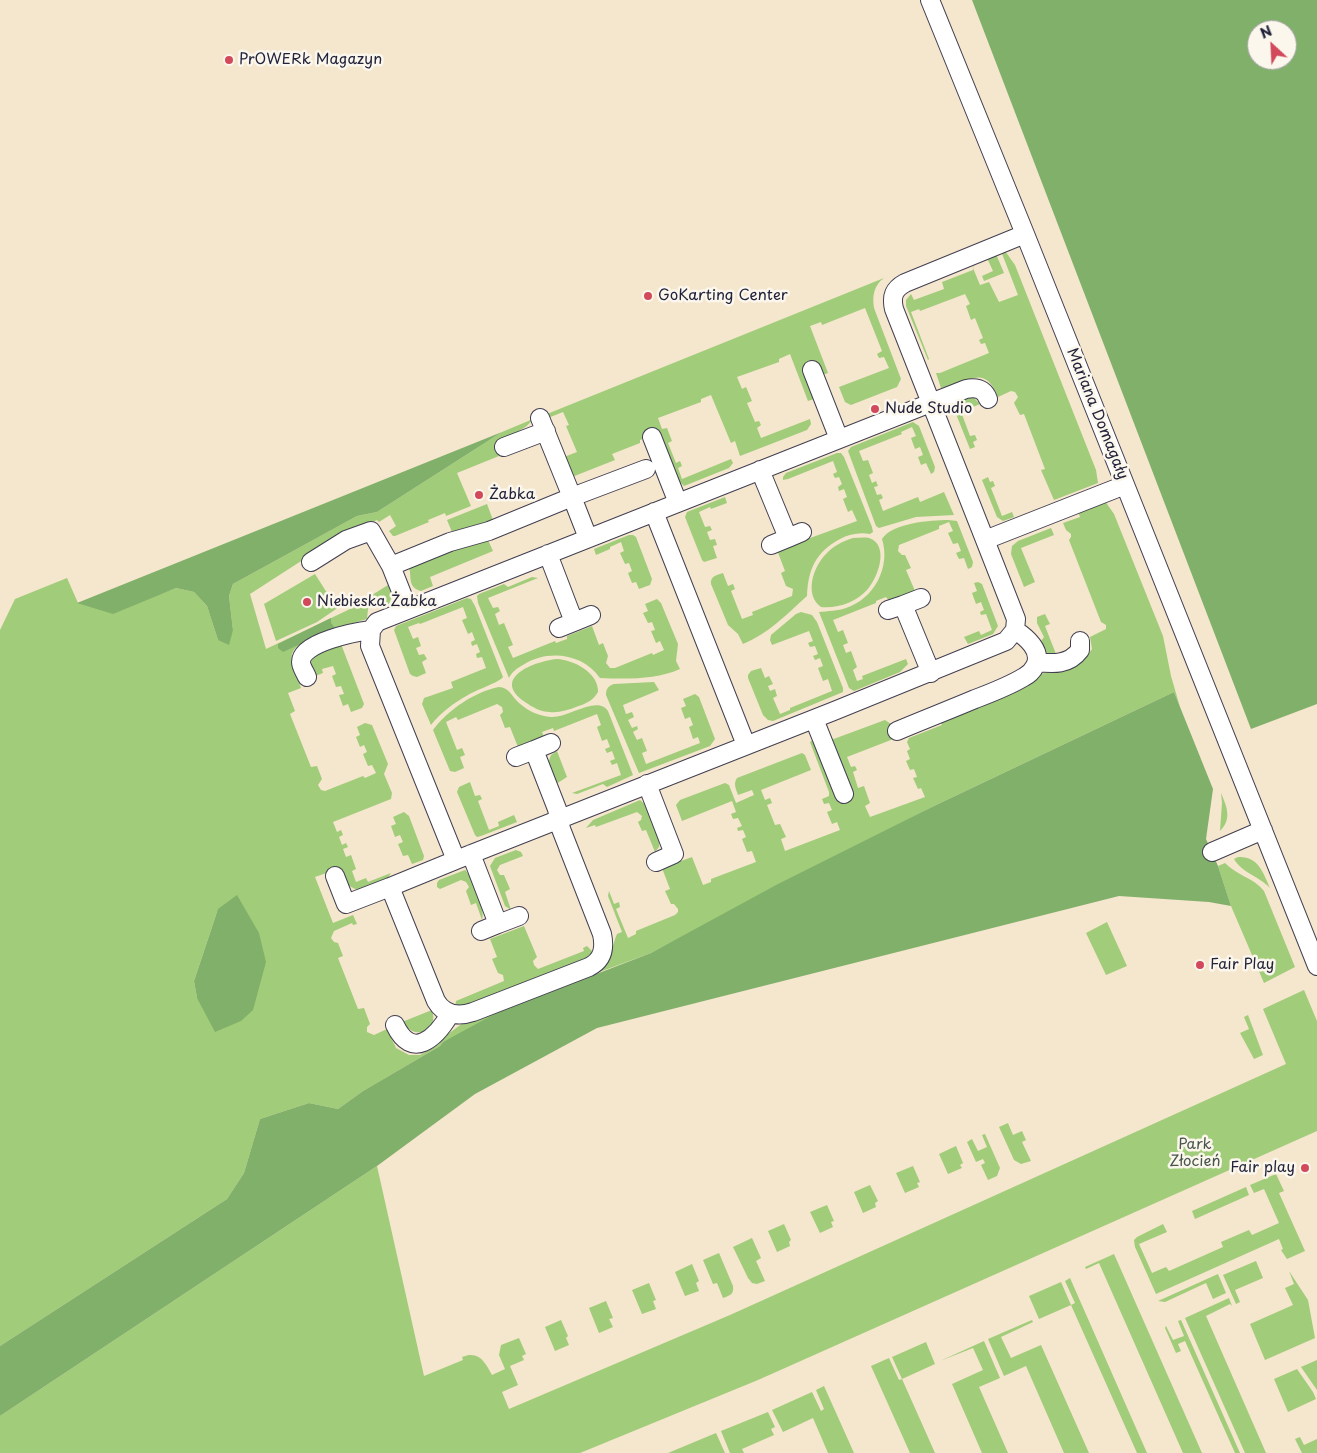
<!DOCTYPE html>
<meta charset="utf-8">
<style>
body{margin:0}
#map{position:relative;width:1317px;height:1453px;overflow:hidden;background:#f5e6ce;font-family:"Playpen Sans",sans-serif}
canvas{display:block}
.north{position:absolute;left:1247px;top:20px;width:50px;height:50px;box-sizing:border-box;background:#fbf7ec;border:1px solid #a4a2a5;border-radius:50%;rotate:335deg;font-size:14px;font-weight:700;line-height:20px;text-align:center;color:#22223b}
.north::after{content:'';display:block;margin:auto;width:18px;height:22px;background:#d1495b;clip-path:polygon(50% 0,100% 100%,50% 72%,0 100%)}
</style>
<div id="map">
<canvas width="1317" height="1453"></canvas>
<div class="north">N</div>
</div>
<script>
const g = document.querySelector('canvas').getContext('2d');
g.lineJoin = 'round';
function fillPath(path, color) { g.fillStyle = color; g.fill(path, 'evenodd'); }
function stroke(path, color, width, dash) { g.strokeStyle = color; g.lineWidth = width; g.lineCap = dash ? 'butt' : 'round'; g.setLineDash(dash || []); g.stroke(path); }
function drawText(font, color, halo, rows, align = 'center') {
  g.font = font + ' "Playpen Sans",sans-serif'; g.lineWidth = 5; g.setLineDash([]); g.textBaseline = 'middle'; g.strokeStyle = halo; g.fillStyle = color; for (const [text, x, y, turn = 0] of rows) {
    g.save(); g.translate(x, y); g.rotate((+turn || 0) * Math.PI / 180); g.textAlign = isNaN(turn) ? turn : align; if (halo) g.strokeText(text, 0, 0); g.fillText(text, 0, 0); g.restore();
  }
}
fillPath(new Path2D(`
 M1001,251h4l10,14 81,205 2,13 -44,17 -13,-30 4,-1 -21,-55 -4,1 -6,-12 4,-6 -3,-5 -4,-1 -13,6c-15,-37 -32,-10 -57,-9l-5,-15h4l49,-20 -4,-10 -4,1 -2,-4 4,-2 -8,-20 -4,2 -5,-14 4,-2 -5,-10 -45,17 -1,-2 -8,3 18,47 -1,1 -22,-54v-6l5,-6 3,6 30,-11 -2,-7 31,-12c-1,-11 13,-13 23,-16l8,19 -20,8 -2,-5 11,-5 -6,-13 -12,5 -2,5 7,17 9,-3 10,20 19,-7z
 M884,278c-10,7 -12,18 -10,30l27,71 -4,8 -46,18 -6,-3 -6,-15 50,-19 -5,-11 -5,1 -2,-4 5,-3 -17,-43 -43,17 -1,-3 -11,4 18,47 -6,2 -4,-9 -14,6 10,27 -6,2 -18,-47 -11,5v3l-42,15 5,12 4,-2 6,14 -5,2 8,19 4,-1 2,4 -4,3 4,10 49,-19 1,5 -4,6 -67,26 -5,-15 -4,2 -20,-48 -10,4v3l-43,16 4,11 5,-1 5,13 -4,2 8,20 4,-2 2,5 -4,2 4,11 49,-20 2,4 -4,5 -45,18 -5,-5 -20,-48 -19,7v3l-28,11 3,6 -43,17 -8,-20 13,-5 -11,-26 3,-1 -6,-13 -15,6 -1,-4z
 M969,397l5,1 6,6 -7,3 -2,-3 -11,5 10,27 5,-1 2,5 -4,2 2,5 -5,2 -18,-45z
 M533,419c-8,12 -22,15 -35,21l6,14 -47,19 14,33 -25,10 -1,-3 -17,7 1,2 -34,14h-2l-4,-5 7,-5 -6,-11 -11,7 -2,-2 -37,16 -90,58 16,55 82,-39 40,-25c3,8 5,13 0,20l-7,-2 -13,6 -1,10c-16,5 -71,19 -75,35 -3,10 6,24 9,34l-13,5 7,18 -5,3 21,53 6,-1 5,13 -4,6 3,5 4,1 38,-15 2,2 11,-5 -4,-8 -4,1 -5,-12 4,-2 -3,-7 -4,2 -4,-10 4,-2 -3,-8 8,-4 7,2 16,39 -4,10 8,19 -1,6 -58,23 4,10 4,-2 2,5 -4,2 3,8 4,-2 2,4 -5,2 3,8 5,-2 5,14 -4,2 4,11 10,-4 2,4 23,-9 -4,6 -28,11c-8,-1 -21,-13 -30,-18l-14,5 18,46 20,-8 4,9 -4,1 -1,-2 -18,8 -3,7 3,4 4,1 5,13 -5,2 20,51 6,-1 6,16 -3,3v5l7,3 13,-6 9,19 13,7h11l18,-10 10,-11 15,-11 141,-58c9,-9 8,-20 13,-31l5,-2 -14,-36 1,-5 5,13 5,-2 1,5 -4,2 12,29 8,-4v-3l39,-16 3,-3v-3l-4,-5h-3l-6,-13 5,-2 -8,-21 30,-11 11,28 8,-3v-3l45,-17 -4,-11 -5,1 -5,-13 4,-2 -3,-7 -5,1 -1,-3 5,-2 -4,-8 -5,1 -2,-5 5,-2 -4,-11 -50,20 -6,-16 4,-5 45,-17 4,2 7,18 18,-8 -2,-5 -14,5c-2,-6 -5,-11 -1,-17l65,-25 3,2 6,15 -50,20 4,10 5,-2 2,5 -5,2 8,20 5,-1 6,13 -5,2 4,12 55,-21 -3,-8 -5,2 -5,-12 5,-2 -3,-7 -5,1 -2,-5 7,-3v-4l-19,-50 4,-3 17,1 54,-20 6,4 5,14 -49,19 4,10 4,-1 2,4 -4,2 5,16 6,-2 6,17 -5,3 5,11 55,-20 -4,-9 -3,1 -5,-11 4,-1 -3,-8 -4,1 -4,-9 4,-2 -3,-8 3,-2 -3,-7 2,-4 33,-13 -2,-4 100,-47 19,-4 27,-13 6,-8 -2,-12 16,-8v-4l-5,-3 -32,-82 2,-3v-3l-5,-4 -3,-7 17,-6 -2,-6 27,-10 9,13 49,122 8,40 9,31 -6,-15 -240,114 -283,147 -87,32 -121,57 -3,4 -77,45 -25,18 -29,-6 -49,16 -16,54 -17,26 -227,147v-716l15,-31 52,-21 11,25 82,-9 16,-6 18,4 13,14 11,34 15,-10 -4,-34 4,-12 124,-68 20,-4 125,-80zM218,909l-21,89 -3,-17z
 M913,422l6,4 16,41 -1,5 -3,2 -5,-11 -5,2 -3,-8 5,-2 -3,-8 -5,2 -4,-11 5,-2 -4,-9 -11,5 1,2 -43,17 4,10 5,-1 5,13 -4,2 3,8 4,-2 2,5 -4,1 3,8 4,-1 2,4 -4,2 4,11 35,-14 2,5 24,-10 10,23 -38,2 -37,11 -3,-2 -28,-75 3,-4z
 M837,453h4l3,4 28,70 1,5 -3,2c-10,-2 -21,0 -30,5 -24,13 -32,30 -33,57 -20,18 -39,38 -64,48l-5,-10 -10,-9 -17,-41c-1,-8 6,-9 12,-11l5,13 5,-2 2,5 -4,2 11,28 11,-4 -1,-3 40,-16 1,-7 -7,-3 -5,-13 4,-2 -8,-21 80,-29 -5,-11 -4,2 -5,-13 4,-2 -3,-8 -5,2 -1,-4 4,-3 -3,-7 -4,1 -2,-4 4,-2 -4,-11 -45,18 -5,1v-3l3,-4z
 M988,477l2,5 3,-1 2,5 -4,2 11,28 10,-4 2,5 -11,4 -6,-4 -15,-37z
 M725,497l2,6 -16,6 -1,-2 -11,5 6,15 5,-1 2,4 -5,2 3,8 5,-1 2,6 -4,1 4,12 -13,4 -2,-2 -17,-43 2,-5z
 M487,504l6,16 -41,12 -5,-12z
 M948,520l9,1 16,41 -1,5 -4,2 -4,-11 -5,1 -3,-6 5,-2 -3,-8 -5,1 -5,-11 5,-2 -4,-9 -10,4v3l-40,16 -1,6 4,4h3l6,13 -5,2 9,21 -26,10 -3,-4 -10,4v2l-43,17 5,12 5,-2 5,13 -5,2 3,8 5,-2 6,16 -4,3 4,11 6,-2 -1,-3 44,-17 2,5 -8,8 -46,19 -5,-3 -30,-76c9,-1 19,-1 27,-4 28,-9 45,-41 36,-69 10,-16 49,-19 66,-19z
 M1051,528l3,7 -33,13 14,34 -11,5 -13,-33 1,-8 6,-5z
 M629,535h4l3,2 16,42 -2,6 -11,4 -3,-7 -4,1 -4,-10 4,-2 -3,-8 -4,1 -5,-11 4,-2 -3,-9 -11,5v2l-14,6 -2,-6z
 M853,538c5,0 11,-1 16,0 21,7 9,40 -2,52 -11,12 -30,19 -46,17 -17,-12 -8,-40 5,-53 7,-8 17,-13 27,-16z
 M488,540l5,11 -63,26 3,9 -12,5c-14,-4 -9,-14 -12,-24l43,-17z
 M315,574l14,22 6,4 4,7 -22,15 -41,19 -12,-37z
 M532,577l6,1 -50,20 5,10 5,-1 2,4 -5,3 4,11 5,-2 9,22 -5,2 5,11 42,-17 1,2 11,-4v-3l25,-10 7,19 4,-2 5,13 -2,7 4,5h5l37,-15 1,2 11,-5 -4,-9 -4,2 -5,-12 4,-1 -3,-8 -4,1 -5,-10 5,-2 -3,-7 12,-5 4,4 17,41 -2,17 4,8c-25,11 -54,10 -80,9 -17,-25 -53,-29 -77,-13 -6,3 -11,7 -14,13l-31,-75 -1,-7 2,-2 25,-10 4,3z
 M978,582l4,2 16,42 -5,8 -25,10 -4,-7 15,-6 2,4 11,-5 -6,-16 -5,1 -1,-3 4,-2 -3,-8 -5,2 -4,-11 5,-2 -3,-8z
 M467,598l4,1 4,7 28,71c-3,5 -27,13 -35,18 -14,8 -27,17 -37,30l-9,-21 2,-6 29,-10 -2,-6 35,-14 -4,-11 -5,1 -1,-4 4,-2 -3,-8 -5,2 -1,-4 4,-2 -3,-8 -4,2 -6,-14 5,-2 -4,-11 -43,17 -1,-1 -11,4 5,12 5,-2 3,9 -5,2 3,7 5,-1 3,5 -5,3 4,11 -9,4 -4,-1 -3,-2 -16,-44 2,-4z
 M801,612l11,3 5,7 26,66v4l-70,29 -5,-1 -5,-5 -15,-37v-3l3,-4 10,-3 4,10 4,-2 4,8 -5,2 2,5 5,-2 2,7 -4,2 7,16 10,-4v-2l42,-17 -4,-12 -5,2 -5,-13 5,-2 -3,-8 -5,2 -2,-4 5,-2 -3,-8 -5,1 -2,-4 5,-2 -4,-10 -37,14 -2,-5 1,-5 25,-21z
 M1045,614l5,10 -5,2 11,28 15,-5v2l-20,5 -6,-5 -4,-10 3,-4 -7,-14v-6z
 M341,644l23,60 -2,4 -11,4 -3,-8 -5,2 -4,-11 5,-1 -3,-8 -5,1 -4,-11 4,-2 -3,-8 -11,3 1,4 -8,3c-1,-4 -4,-8 -4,-12 0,-12 21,-17 30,-20z
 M557,659c17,1 42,14 41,33 -5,9 -13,12 -22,15 -8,3 -17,6 -26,5 -9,0 -18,-5 -25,-10 -35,-24 10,-41 32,-43z
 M654,682l5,8 -36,15 3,9 6,-2 2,5 -6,3 4,8 5,-2 1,3 -5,3 4,8 5,-2 5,13 -5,2 4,11 54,-21 -2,-6 -5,2 -4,-12 4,-2 -3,-8 -5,2 -4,-11 5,-2 -3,-7 12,-5 4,3 16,42 -5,7 -71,27 -33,-78c0,-6 2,-9 8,-11z
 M499,687c10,0 13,10 20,16 9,8 20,13 32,14 18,1 46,-22 57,-6l25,64 -26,12 -4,-3 -26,10 -5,-1 49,-18 -4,-12 -5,2 -2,-4 5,-2 -3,-8 -5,2 -2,-4 5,-2 -3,-8 -5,2 -5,-14 4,-2 -4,-11 -43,17 -1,-3 -11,4 2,5 -26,10 -8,-20 -5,1 -5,-13 3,-3 -1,-5 -5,-3 -39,16 -2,-3 -10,5 11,28 5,-2 3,7 -5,2 4,11 -9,4 -5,-1 -17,-41c15,-20 41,-38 66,-43z
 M557,751l10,26 -11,7 -8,-21 3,-8z
 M470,782l5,14 5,-1 2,4 -4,2 11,29 10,-4 -1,-4 16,-7 3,7 -36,14 -4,1 -2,-2 -18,-43 2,-5z
 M1221,793c6,14 11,26 -1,38l2,-28z
 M640,800l7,6 13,35 -1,6 -4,5 -9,-22 -4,1 -4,-9 3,-2 1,-4 -5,-4 -41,15 -1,-2 -9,3 7,-8z
 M404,812l5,4 15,40 -1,4 -11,4 -4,-9 -5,1 -5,-12 5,-2 -3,-7 -5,2 -4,-11 5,-2 -3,-7z
 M516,850l5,2 2,4 -23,9 -3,5 3,5h4l6,14 -5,3 6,18 -6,-4 -15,-40 5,-8z
 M1238,857c20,-1 25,15 32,31 -11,-12 -28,-15 -36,-29z
 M1225,863c11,12 29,15 39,28l31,76 -31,16 -33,-77 -13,-40z
 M465,870c8,7 21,40 17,50l-6,-17 -5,2 -5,-14 3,-4 -3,-5 -5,-2 -21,9 -3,-2v-4l2,-3z
 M1107,922l20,44 -21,9 -20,-42z
 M524,926l13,31 -4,4 1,4 4,4 46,-18 -1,-3 4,-2 7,7 -5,5 -120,48 -14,1 1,-6 48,-20 -1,-6 -5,-2 -6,-14 5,-2 -7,-18z
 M1304,990l13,31v110l-559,249 -178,73h-580v-37l377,-250 47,210 39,-16 -1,-3c17,-7 23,5 30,18l13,-6 -6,-14 2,-10 18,-7 7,16 -4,2 2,4 -14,6 8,19 -16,7 7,17 221,-94 556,-251 -23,-55z
 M432,1010c7,22 -17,31 -30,12z
 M1248,1015l15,40 -9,4 -14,-26 9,-4 -5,-12z
 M1008,1123l5,12 9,-4 4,9 -4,2 9,19 -10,3 -7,-4 -15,-33z
 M985,1134l15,34 -3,8 -9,4 -7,-15 4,-2 -2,-4 -7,3 -9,-20 5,-3 6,12 9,-4 -5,-12z
 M956,1146l7,17 -3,2 2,3 -14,6 -9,-20z
 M913,1166l7,16 -3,1 2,4 -14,6 -9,-20z
 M1276,1174l8,17 -5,2 26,58 -18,8 -6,-9 2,-1 -4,-10 -123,55 -21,-47 -1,-7 3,-3 26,-13 4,8 -28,12 13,29 14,-6 3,4 54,-24 -2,-5 28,-12 3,5 27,-12 -15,-34 -10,4 -4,-8z
 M870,1185l8,16 -3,2 1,4 -13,6 -9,-21z
 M1246,1187l3,8 -54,24 -3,-8z
 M827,1205l7,16 -3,1 2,5 -13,6 -10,-21z
 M784,1224l7,16 -2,2 1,4 -13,6 -9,-21z
 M752,1238l9,20 -5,3 9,20 -8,3 -5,-1 -4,-5 -15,-31z
 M719,1253l14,33c1,8 -2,9 -10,12l-6,-15 -4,1 -10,-24z
 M1114,1254l88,199h-19l-84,-190 -13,6 -1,-2z
 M1256,1261l7,17 -28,12 5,12 -4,2 -13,-29z
 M692,1264l7,17 -3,2 3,8 -14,5 -10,-24z
 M1289,1271l19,29 7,38 -50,22 -15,-36 43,-19 -8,-17 9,-4z
 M1218,1274l8,19 -13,6 -7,-16 -41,19 -7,-1z
 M1070,1278l77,175h-10l-66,-148 -32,14 -10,-23 32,-14 10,23 4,-2 -10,-22z
 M649,1283l7,17 -3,1 3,8 -14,5 -10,-24z
 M1229,1298l3,8 -2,-2 -24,12 60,137h-21l-60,-135z
 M606,1301l7,17 -4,1 4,8 -14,6 -10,-25z
 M561,1320l7,16 -2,2 3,7 -14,6 -10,-24z
 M1032,1320l1,2 -32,15 10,21 30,-13 48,108h-25l-38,-87 -22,10 -16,-37z
 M1181,1320l59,133h-5l-50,-112 -7,3 3,7 -5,2 -11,-25 1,-2 7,14 11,-4 -6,-15z
 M984,1341l16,37 -21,9 29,66h-26l-30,-69 31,-14 -10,-22 -33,13z
 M926,1342l9,22 -33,15 33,74h-25l-39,-87 18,-8 10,22 3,-1 -10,-22z
 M1317,1360v30l-16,-23z
 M1297,1369l16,23 3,7 -28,13 -14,-33z
 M824,1386l30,67h-26l-15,-35 -30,14 -11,-22 40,-18 9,19 3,-2 -8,-19z
 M768,1412l7,15 -4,2 3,6 -32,14 2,4h-14l-9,-22z
 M716,1433l9,20h-57z
 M1300,1437l4,8 13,-6v14h-15l-7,-14z`), '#a1cc79');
fillPath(new Path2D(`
 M972,0h345v704l-66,25zM1257,30h30v30h-30z
 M502,432l-125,80 -20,4 -124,68 -4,12 4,34 -4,15 -11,-5 -11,-34 -13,-14 -18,-4 -63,26 -36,-11z
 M331,618v5l4,5 -52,24 -5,-4v-4z
 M1174,692l39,97 -7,50 12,27 13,40 -22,-4 -90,-6 -522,132 -122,66 -98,72 -377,250v-70l227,-147 17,-26 16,-54 49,-16 29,6 25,-18 77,-45 3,-4 57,-31 151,-58 127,-69 156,-78z
 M237,895l22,38 7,29 -13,48 -12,11 -26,11 -18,-34 -3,-17 24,-72z`), '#80b069');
const street = new Path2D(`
 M930,0l95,234 292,732
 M812,370l27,69
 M988,399c-4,-10 -11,-12 -22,-10l-589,233 -6,8 -1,16 86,214 378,-149 172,-70 9,-11 1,-11 -31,-79 140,-55
 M540,418l32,79 74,-28
 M652,437l26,66
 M504,447l42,-16
 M760,470l28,68 -17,7
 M654,512l92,233
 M788,538l14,-6
 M985,540l-91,-231c-3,-13 0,-20 11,-26l120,-49
 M548,554l26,68 -15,6
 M311,562l35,-22 25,-9 20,35
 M903,605l18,-7
 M408,609l-17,-43 59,-24 39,-11 83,-34 16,41
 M888,610l15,-5 28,68
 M574,622l17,-7
 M1037,662c16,2 32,3 43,-12v-9
 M307,677c-2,-5 -6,-10 -6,-15 0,-20 55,-30 70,-32
 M814,719l30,75
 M897,731c26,-11 52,-21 78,-32 16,-6 34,-13 49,-22 4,-2 9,-7 11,-11 8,-15 -9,-29 -20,-36
 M534,750l17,-7
 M647,784l27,70 -18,8
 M1212,852l51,-22
 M471,854l27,70 21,-8
 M456,860l-66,27 46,114c8,14 22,16 37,11l116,-45c14,-7 16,-19 13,-33l-41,-105 -4,-20 -23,-59 -18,7
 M335,876l11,28 44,-17
 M481,931l17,-7
 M395,1025c17,36 41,13 55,-11`);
stroke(street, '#423f51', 20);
stroke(street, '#fff', 18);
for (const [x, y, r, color] of [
 [229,60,5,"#d1495b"],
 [648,296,5,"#d1495b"],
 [875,409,5,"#d1495b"],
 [479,495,5,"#d1495b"],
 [307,602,5,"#d1495b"],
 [1200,965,5,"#d1495b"],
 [1305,1168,5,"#d1495b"]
]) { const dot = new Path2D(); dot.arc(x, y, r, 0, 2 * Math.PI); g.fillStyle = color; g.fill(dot); stroke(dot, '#fbf7ec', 2); }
drawText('15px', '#22223b', '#fbf7ec', [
 ["PrOWERk Magazyn",239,60],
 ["GoKarting Center",658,296],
 ["Nude Studio",885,409],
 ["Żabka",489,495],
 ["Niebieska Żabka",317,602],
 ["Fair Play",1210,965],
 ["Fair play",1295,1168,"right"]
], 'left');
drawText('15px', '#22223b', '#fbf7ec', [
 ["Mariana Domagały",1097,414,68]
]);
drawText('15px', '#48554e', '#fbf7ec', [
 ["Park",1195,1145],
 ["Złocień",1195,1162]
]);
</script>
